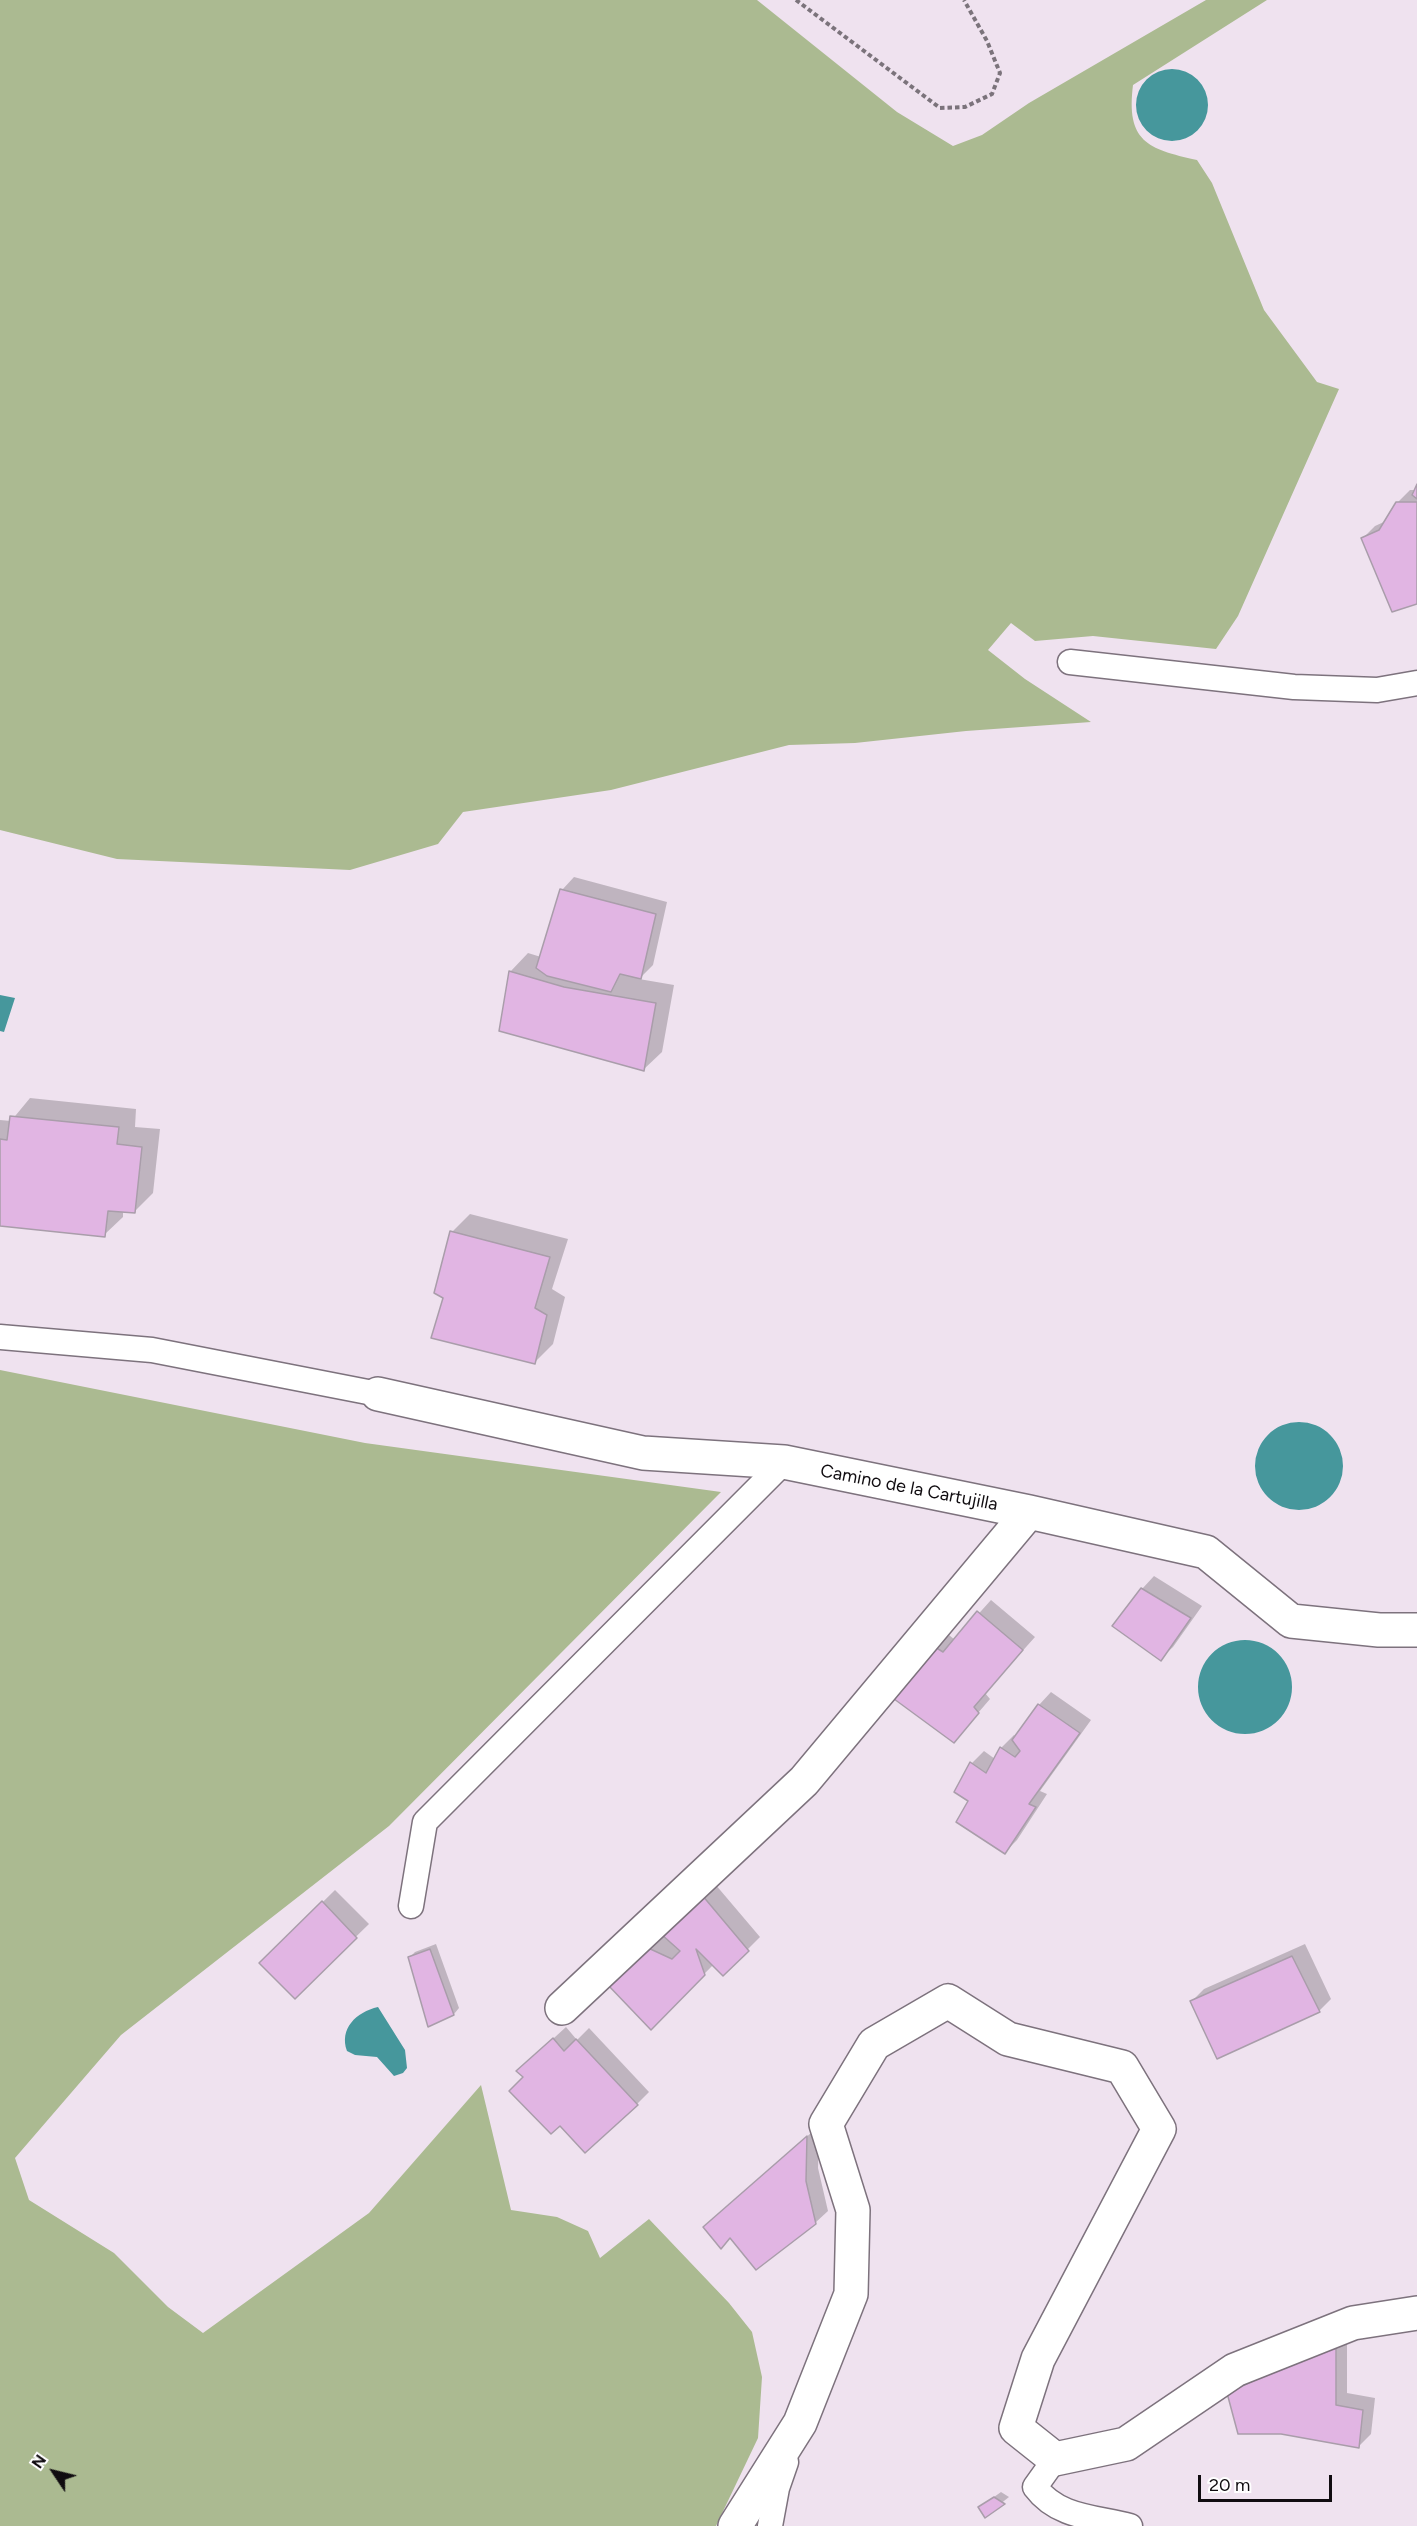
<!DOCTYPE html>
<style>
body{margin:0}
#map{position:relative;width:1417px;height:2526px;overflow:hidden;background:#efe2ef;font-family:Figtree,sans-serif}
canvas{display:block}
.north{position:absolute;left:24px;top:2442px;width:60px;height:60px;-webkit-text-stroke:4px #fff;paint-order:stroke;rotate:305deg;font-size:16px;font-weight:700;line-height:24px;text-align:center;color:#100c10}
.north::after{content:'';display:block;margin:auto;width:21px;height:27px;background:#100c10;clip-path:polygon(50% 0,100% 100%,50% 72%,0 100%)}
.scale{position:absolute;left:1198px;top:2475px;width:134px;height:27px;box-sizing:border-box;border:3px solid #100c10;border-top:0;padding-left:8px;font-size:18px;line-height:21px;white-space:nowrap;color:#100c10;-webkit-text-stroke:4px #fff;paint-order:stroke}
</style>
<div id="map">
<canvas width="1417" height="2526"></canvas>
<div class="north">N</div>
<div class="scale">20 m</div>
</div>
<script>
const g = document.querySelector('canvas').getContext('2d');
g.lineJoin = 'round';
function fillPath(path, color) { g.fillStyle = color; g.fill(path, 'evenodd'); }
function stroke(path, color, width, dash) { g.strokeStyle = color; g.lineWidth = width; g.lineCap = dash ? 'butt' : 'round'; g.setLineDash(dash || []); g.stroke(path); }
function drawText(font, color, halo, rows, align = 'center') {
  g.font = font + ' Figtree,sans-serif'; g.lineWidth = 4.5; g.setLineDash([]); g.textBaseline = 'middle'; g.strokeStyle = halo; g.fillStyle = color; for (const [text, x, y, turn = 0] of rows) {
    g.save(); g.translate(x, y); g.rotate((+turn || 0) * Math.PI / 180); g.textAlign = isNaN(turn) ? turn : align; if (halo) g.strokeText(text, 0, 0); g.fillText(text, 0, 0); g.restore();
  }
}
fillPath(new Path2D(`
 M0,0h757l140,112 56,34 29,-11 47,-32 177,-103h61l-134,85c-7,56 14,64 64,75l15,23 52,127 53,72 22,7 -101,227 -22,33 -123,-13 -58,5 -24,-18 -23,27 37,29 66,43 -125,9 -111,12 -66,2 -178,45 -148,22 -25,32 -88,26 -233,-11 -117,-29z
 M0,1370l365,73 356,49 -332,334 -268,209 -106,123 14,42 85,53 54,54 35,26 166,-120 112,-128 30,125 46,7 31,14 12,27 49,-39 80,84 23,29 10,45 -4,61 -42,88h-716z`), '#abba91');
fillPath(new Path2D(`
 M1136 105a36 36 0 1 1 72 0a36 36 0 1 1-72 0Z
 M0,995l15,3 -11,34 -4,-1z
 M1255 1466a44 44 0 1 1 88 0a44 44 0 1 1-88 0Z
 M1198 1687a47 47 0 1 1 94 0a47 47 0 1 1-94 0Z
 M378,2007l27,43 2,18 -4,5 -9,3 -17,-19 -22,-2 -8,-4c-8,-22 9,-39 31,-44z`), '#46979c');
fillPath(new Path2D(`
 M1417,487v115l-54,-64 12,-12 11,-5 11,-18 13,-13h6z
 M574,877l93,25 -14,63 -14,14 35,6 -12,67 -19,18 -133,-98 18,-19 13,4 21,-67z
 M30,1098l106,11 -1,18 25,2 -7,64 -19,19 -11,-1v6l-19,18 -104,-10v-105l11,1z
 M470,1214l98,25 -16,50 13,8 -12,47 -18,18 -90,-64 7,-66z
 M1154,1576l48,30 -29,41 -13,12 -18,-70z
 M991,1600l44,37 -50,56 5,6 -36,42 -18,-93 13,-13 6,5z
 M1051,1692l40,28 -51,71 7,3 -30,46 -12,12 -35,-51 2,-38 12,-12 11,8 6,-11 13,-13 2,2 23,-32z
 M715,1884l45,53 -37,37 -9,-10 -63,64 -42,-44 51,-49 8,4z
 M335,1890l34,34 -74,72 -34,-33z
 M436,1944l23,64 -5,6 -25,10 -20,-66 6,-6z
 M1305,1944l26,55 -12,12 -127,-10 12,-12z
 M566,2027l11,13 12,-12 60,64 -12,12 -112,-27 6,-18z
 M819,2126l-1,42 10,43 -13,12 -98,-8z
 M1347,2337v56l28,5 -4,36 -12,12 -130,-52 12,-13z
 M1001,2492l8,5 -24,19 -5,-9z`), '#0003');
const building = new Path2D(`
 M1417,484v15l-5,-4z
 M1396,502h21v102l-25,8 -31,-74 18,-8z
 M560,889l96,25 -15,65 -21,-5 -9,18 -64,-16 -11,-8z
 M509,971l55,16 92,16 -12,68 -145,-40z
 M10,1116l109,11 -2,17 25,3 -7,66 -27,-2 -3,26 -105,-11v-87l7,1z
 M450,1231l100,26 -15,51 12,7 -12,49 -104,-26 12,-40 -9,-5z
 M1141,1588l50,30 -30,43 -49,-35z
 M977,1611l46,39 -49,57 5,6 -25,30 -64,-47 45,-49 8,5z
 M1038,1704l42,29 -51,71 7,3 -31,47 -49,-32 12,-21 -14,-9 16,-30 16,11 14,-26 15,10 5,-6 -8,-11z
 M702,1895l47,56 -26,25 -27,-27 9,26 -54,55 -44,-46 39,-37 26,12 8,-8 -19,-17z
 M322,1901l35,37 -62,61 -36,-36z
 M430,1949l24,66 -26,12 -20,-70z
 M1292,1956l28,56 -103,47 -27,-58z
 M553,2038l11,13 12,-12 62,66 -53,48 -25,-27 -9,8 -42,-43 14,-14 -7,-6z
 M807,2136l-1,45 10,43 -60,46 -26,-32 -9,11 -18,-22z
 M1336,2348v57l27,5 -4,38 -78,-14h-43l-11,-41 73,-34z
 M994,2497l11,7 -20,14 -7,-11z`);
fillPath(building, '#e1b5e3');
stroke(building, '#a99daa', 1.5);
const service = new Path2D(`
 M1070,662l224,25 83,3 40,-7
 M0,1337l152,13 226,44
 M411,1906l14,-84 359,-360
 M1055,2459l-20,28c23,31 60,30 95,39
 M770,2526l7,-38 9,-26`);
const minor = new Path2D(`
 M378,1394l265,59 141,9 245,50 177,40 85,69 88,9h38
 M562,2008l242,-227 225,-269
 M735,2526l65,-103 51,-129 2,-84 -27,-86 48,-80 74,-43 60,38 114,28 37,62 -121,230 -22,69 39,31 71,-15 109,-74 118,-47 64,-10`);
stroke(service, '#7d727d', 27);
stroke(minor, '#7d727d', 36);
stroke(new Path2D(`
 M796,0l144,108 25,-1 27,-13 8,-21 -13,-32 -23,-41`), '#7b737b', 4, [4.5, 3]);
stroke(service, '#fff', 24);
stroke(minor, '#fff', 33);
drawText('18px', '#100c10', '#fff', [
 ["Camino de la Cartujilla",909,1488,11]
]);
</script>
